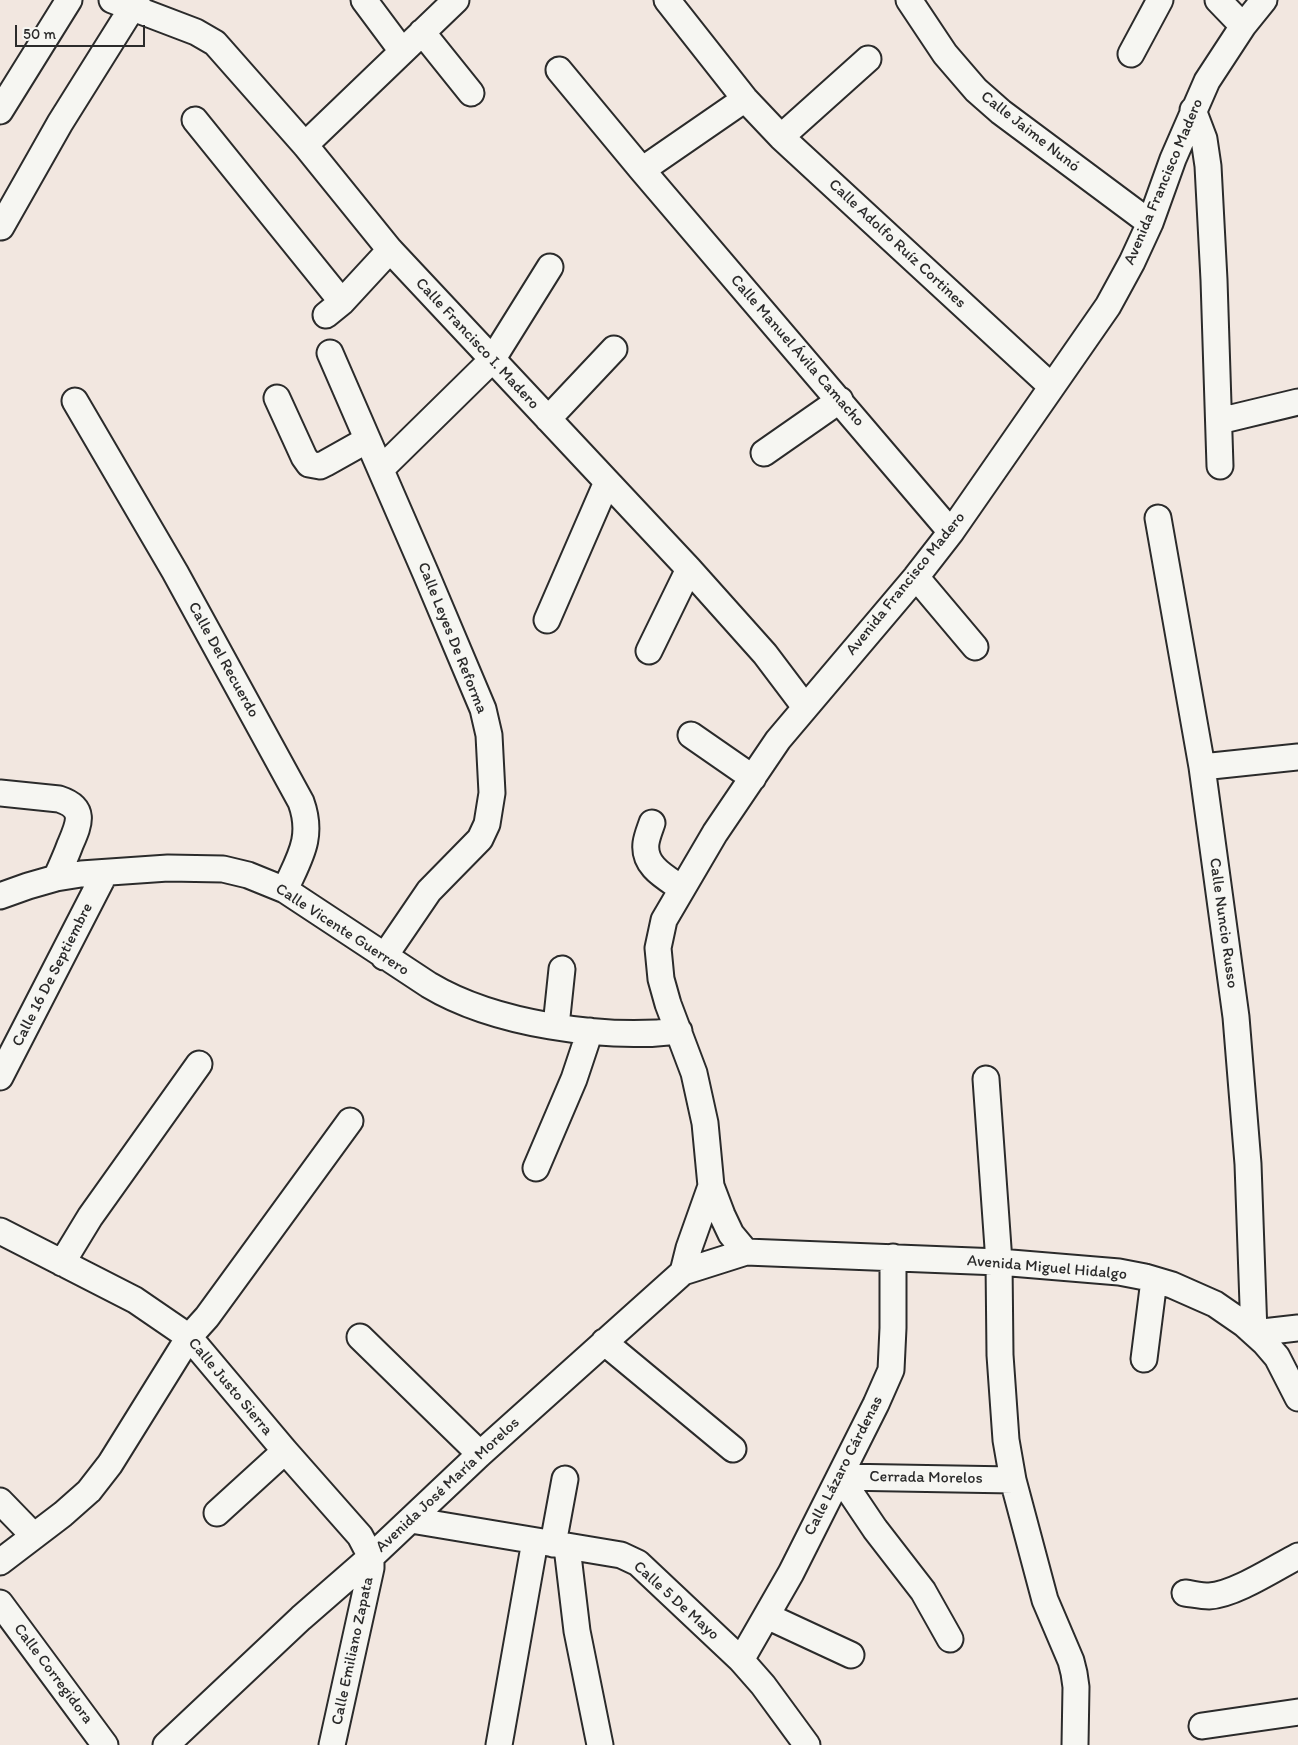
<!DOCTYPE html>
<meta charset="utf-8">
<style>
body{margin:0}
#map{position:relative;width:1298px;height:1745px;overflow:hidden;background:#f2e7e0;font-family:Itim,sans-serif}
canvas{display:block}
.scale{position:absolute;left:15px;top:25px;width:130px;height:22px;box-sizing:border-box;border:2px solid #2b2b2b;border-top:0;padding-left:6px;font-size:15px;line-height:18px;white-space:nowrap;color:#2b2b2b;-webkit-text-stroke:4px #f6f6f2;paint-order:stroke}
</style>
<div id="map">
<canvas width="1298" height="1745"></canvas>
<div class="scale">50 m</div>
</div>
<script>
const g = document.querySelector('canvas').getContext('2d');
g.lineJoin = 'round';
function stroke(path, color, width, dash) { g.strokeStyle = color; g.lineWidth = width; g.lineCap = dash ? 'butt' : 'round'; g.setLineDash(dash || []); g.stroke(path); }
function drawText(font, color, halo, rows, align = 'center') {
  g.font = font + ' Itim,sans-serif'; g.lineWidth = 4; g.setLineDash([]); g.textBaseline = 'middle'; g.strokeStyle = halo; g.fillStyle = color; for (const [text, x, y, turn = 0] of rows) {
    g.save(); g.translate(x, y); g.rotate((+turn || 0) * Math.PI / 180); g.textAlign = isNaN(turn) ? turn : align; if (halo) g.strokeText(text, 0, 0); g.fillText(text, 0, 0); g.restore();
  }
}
const minor = new Path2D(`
 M112,0l84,32 19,11 90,102 85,105 299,319 76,85 40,53
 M364,0l38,51
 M667,0l78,99 36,38 270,249
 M909,0l36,54 31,36 25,22 149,111
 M1218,0l25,26
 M422,32l49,61
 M1131,54l29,-54
 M559,70l83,100 309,362
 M1193,110l11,29 4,27 6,114 6,186
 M0,111l69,-111
 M195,120l147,182
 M781,137l87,-78
 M305,145l151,-145
 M642,170l103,-71
 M1,227l59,-104 77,-123
 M326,315l16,-13 48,-52
 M330,353l96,221 57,135 6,26 3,58 -5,31 -7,15 -51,52 -45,66
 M277,398l27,59 5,7 11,2 6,-3 41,-23
 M75,401l100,171 126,230c13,36 -2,56 -16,88
 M548,419l66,-70
 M1219,421l79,-19
 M764,453l76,-53
 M381,469l111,-109 58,-93
 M1158,518l44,249 34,250 12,147 6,169 44,-5
 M916,577l59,70
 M547,620l60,-138
 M649,651l40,-82
 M691,735l62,43
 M1202,767l96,-10
 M0,793l59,6c28,9 20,25 11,46 -4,11 -9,22 -14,33
 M652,823c-2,6 -5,13 -6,20 -3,23 19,34 35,45
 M0,896l28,-10 28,-8 25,-4 87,-6 55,1 25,6 37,15 144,95c65,39 175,55 250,46
 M556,1026l6,-57
 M0,1077l105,-204
 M986,1079l13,183 1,93 6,85 7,40 32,120 26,61 3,12 2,14 -1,58
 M536,1168l38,-89 16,-48
 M0,1231l135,69 54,37 96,114 75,85 11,21v11l-39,177
 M746,1252l-15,-18 -9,-19 -11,-29 -6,-63 -11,-50 -26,-69 -7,-25 -3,-31 6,-28 51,-87 63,-93 138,-163 35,-45 157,-226 24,-44 18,-39 23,-64 34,-78 36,-55 21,-26
 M62,1263l28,-46 109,-153
 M683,1272l6,-24 22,-62
 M360,1337l120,117
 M604,1342l129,107
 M1144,1359l10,-79
 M840,1477l35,52 48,62 27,48
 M840,1477l173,3
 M0,1501l33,34
 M217,1513l68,-62
 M411,1520l210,35 17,8 103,97 22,25 44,60
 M553,1544l12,-65
 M567,1547l10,84 23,114
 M0,1562l63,-48 26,-23 21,-27 79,-127 18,-20 143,-196
 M1185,1593c8,1 16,3 24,3 25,-1 66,-28 89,-40
 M0,1603l105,142
 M767,1616l84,39
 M741,1660l50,-87 85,-169 15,-34 2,-42v-71
 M1202,1726l96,-14
 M166,1745l135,-127 70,-61 109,-103 203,-182 63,-20 253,10 120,10 26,5 27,8 43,19 29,20 21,19 12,14 21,41
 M499,1745l36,-204`);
stroke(minor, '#2b2b2b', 29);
stroke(minor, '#f6f6f2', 25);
drawText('16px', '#2b2b2b', '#f6f6f2', [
 ["Calle Jaime Nunó",1030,132,38],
 ["Avenida Francisco Madero",1164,182,-67],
 ["Calle Adolfo Ruíz Cortines",897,244,43],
 ["Calle Francisco I. Madero",477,344,47],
 ["Calle Manuel Ávila Camacho",797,351,49],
 ["Avenida Francisco Madero",906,584,-51],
 ["Calle Leyes De Reforma",452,638,68],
 ["Calle Del Recuerdo",223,660,61],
 ["Calle Nuncio Russo",1223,923,82],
 ["Calle Vicente Guerrero",342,930,33],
 ["Calle 16 De Septiembre",53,975,-63],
 ["Avenida Miguel Hidalgo",1047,1268,5],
 ["Calle Justo Sierra",230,1387,50],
 ["Calle Lázaro Cárdenas",844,1466,-63],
 ["Cerrada Morelos",926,1478,1],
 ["Avenida José María Morelos",448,1485,-43],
 ["Calle 5 De Mayo",676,1601,42],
 ["Calle Emiliano Zapata",353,1651,-78],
 ["Calle Corregidora",53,1674,53]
]);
</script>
